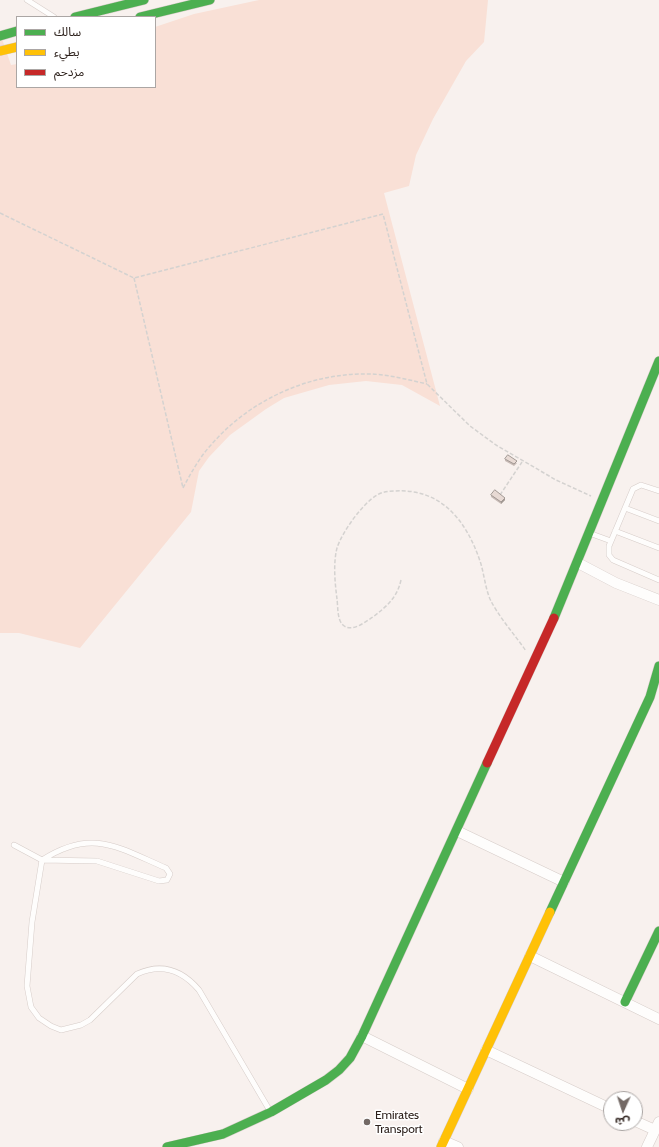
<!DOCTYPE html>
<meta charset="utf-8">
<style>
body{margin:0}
#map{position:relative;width:659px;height:1147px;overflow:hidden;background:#f8f1ee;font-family:Cabin,"Noto Sans Arabic",sans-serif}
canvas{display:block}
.legend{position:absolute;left:16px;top:16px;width:140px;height:72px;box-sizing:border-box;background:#fff;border:1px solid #aba6a4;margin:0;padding:5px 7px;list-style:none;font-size:12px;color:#2c201b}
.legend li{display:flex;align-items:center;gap:8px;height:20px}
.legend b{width:20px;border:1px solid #aba6a4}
.north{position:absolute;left:603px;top:1091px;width:40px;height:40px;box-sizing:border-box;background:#fff;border:1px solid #aba6a4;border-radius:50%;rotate:183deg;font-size:11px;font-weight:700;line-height:16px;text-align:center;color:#2c201b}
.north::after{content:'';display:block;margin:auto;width:14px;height:18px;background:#736965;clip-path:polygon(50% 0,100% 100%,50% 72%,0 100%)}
</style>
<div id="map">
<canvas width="659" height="1147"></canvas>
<ul class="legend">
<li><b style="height:5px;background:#4caf50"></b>سالك</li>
<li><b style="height:5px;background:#ffc107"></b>بطيء</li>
<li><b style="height:5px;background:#c62828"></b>مزدحم</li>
</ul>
<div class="north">ش</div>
</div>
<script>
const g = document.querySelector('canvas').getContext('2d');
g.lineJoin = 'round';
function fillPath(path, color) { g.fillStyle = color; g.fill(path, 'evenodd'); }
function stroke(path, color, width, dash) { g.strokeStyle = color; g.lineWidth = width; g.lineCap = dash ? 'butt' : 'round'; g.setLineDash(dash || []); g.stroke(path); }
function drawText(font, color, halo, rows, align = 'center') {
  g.font = font + ' Cabin,sans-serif'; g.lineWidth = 3; g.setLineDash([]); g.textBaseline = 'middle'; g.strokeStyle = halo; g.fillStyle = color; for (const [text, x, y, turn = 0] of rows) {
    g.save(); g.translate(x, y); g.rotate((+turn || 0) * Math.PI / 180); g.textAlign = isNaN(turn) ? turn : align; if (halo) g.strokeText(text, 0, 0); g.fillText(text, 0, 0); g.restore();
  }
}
fillPath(new Path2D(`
 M259,0h229l-4,42 -18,19 -33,58 -17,36 -7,31 -25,7 56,213 -38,-21 -36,-4 -37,4 -45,13 -18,11 -36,26 -21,22 -10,14 -8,41 -111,136 -61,-15h-19v-600l11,32 6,-1v23h138v-60l39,-13z`), '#f9e0d6');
const lane = new Path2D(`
 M27,0l27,17
 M659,491l-18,-6 -8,4 -24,57v9l4,5 46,20
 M625,508l34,13
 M615,531l44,17
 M589,533l22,8
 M14,845l28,15 55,1 62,20 8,-1 3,-6 -4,-6c-49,-21 -74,-40 -124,-8l-10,62 -5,64 4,21 8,11 12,8 10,4 20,-5 9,-5 47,-46c24,-11 45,-4 62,16l71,121`);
const street = new Path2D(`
 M578,563l38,20 43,17
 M457,831l107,51
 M530,956l129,63
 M362,1036l106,53
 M486,1050l125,59
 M635,1121l20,9
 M444,1141l14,6
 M647,1147l12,-25`);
const fast = new Path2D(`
 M75,17l69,-17
 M140,17l70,-17
 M0,36l17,-5
 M554,618l105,-257
 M550,912l100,-215 9,-31
 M625,1002l34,-71
 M167,1147l56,-13 48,-22 55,-32 13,-10 11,-12 12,-22 125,-273`);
const slow = new Path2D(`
 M0,51l17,-4
 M441,1147l109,-235`);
const jam = new Path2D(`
 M487,763l67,-145`);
stroke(lane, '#d6ccc8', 6);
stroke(street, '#d6ccc8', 11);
stroke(fast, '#d6ccc8', 10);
stroke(slow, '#d6ccc8', 10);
stroke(jam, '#d6ccc8', 10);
stroke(new Path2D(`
 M0,213l134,65 249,-64 44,170 43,42 26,19 60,35 35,16
 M134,278l49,210
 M183,488c8,-15 16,-30 28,-43 37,-43 93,-70 150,-71 22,-1 44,5 66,10
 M500,495l22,-33
 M401,580c-4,18 -14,26 -28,37 -8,5 -21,16 -30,8 -6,-5 -5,-19 -6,-26 -2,-16 -4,-35 0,-51 5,-16 26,-45 40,-53 5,-3 11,-4 17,-4 47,-3 72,29 86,70 4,12 5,26 10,38 8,17 25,36 36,52`), '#d4d2d0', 1.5, [4, 2]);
stroke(lane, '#fefdfc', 5);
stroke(street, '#fefdfc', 10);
stroke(fast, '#4caf50', 9);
stroke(slow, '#ffc107', 9);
stroke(jam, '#c62828', 9);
fillPath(new Path2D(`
 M505,459l12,4 -3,3 -9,-5z
 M491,495l14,5 -4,4 -10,-7z`), '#c8bbb6');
fillPath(new Path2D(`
 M505,498v2l-4,4v-2z`), '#a29994');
const building = new Path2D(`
 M508,455l9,6 -3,3 -9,-5z
 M495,490l10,8 -4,4 -10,-7z`);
fillPath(building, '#e8dad4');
stroke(building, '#a29994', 1);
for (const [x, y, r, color] of [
 [367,1122,4,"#736965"]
]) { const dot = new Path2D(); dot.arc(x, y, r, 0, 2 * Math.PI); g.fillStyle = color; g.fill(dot); stroke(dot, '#fff', 1.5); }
drawText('12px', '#2c201b', '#fff', [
 ["Emirates",375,1115],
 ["Transport",375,1129]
], 'left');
</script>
